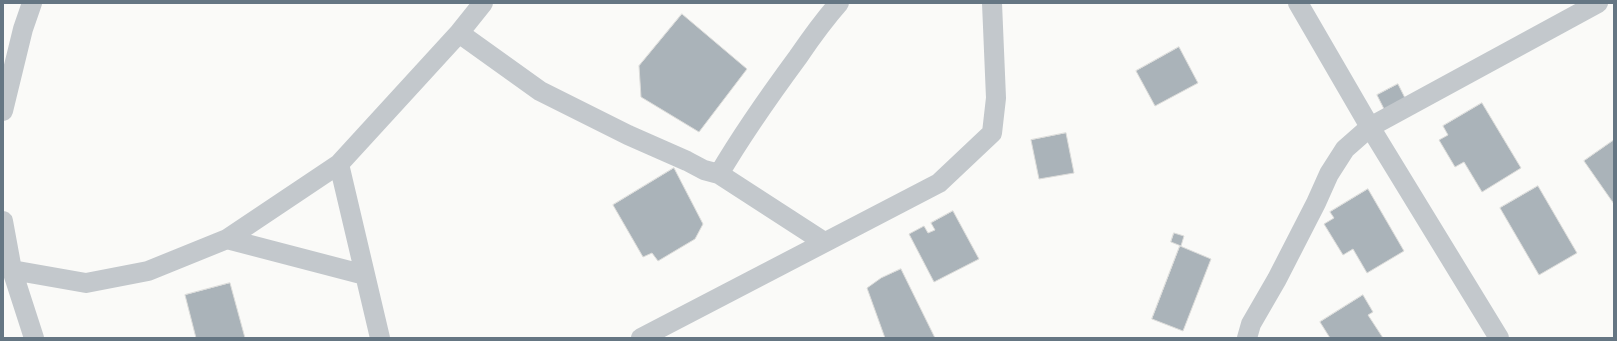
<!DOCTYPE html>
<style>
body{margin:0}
#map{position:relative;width:1617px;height:341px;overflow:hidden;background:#fafaf8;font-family:Jost,sans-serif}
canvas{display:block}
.frame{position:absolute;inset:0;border:4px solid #657683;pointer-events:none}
</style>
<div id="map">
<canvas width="1617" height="341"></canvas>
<div class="frame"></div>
</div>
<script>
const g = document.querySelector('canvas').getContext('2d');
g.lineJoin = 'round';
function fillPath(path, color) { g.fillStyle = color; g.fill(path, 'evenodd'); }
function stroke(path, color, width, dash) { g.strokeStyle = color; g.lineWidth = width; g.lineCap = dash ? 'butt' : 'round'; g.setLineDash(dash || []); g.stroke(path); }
const building = new Path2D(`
 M682,14l65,55 -48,63 -58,-35 -2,-31z
 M1179,47l19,36 -43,23 -19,-35z
 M1398,84l8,16 -21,11 -8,-16z
 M1482,103l39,65 -39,24 -18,-30 -9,5 -16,-27 9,-5 -5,-9z
 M1066,133l8,40 -35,6 -8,-39z
 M1614,140v64l-30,-43z
 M674,168l29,56 -8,15 -37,22 -6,-8 -9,4 -30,-52z
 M1538,186l39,67 -38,22 -39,-67z
 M1368,189l36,62 -37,22 -14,-24 -10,6 -19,-31 10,-6 -4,-6z
 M953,211l26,48 -45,23 -25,-48 15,-8 4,7 7,-3 -4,-7z
 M1174,233l10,3 -3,10 -10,-4z
 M1180,246l31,13 -28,72 -31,-12z
 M901,269l34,69h-50l-18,-50 14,-10z
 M230,283l15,55h-49l-11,-43z
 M1363,295l10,17 -5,3 15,23h-53l-10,-16z`);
fillPath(building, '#aab3b9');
stroke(building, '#dcdcda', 1);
stroke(new Path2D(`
 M1298,3l72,124 129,211
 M459,33l81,58 88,44 59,26 17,9 15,4c24,-41 51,-79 79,-117 13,-19 26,-37 41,-54
 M3,111l20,-82 9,-26
 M339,164l41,174
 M719,174l105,68
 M3,221l9,49 22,68
 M227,239l138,36
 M12,270l74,13 62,-12 79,-32 112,-75 120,-131 24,-30
 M641,338l298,-155 53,-50 4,-35 -4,-95
 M1247,338l4,-14 26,-45 39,-76 13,-29 16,-25 25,-22 228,-124`), '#c3c8cc', 20);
</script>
